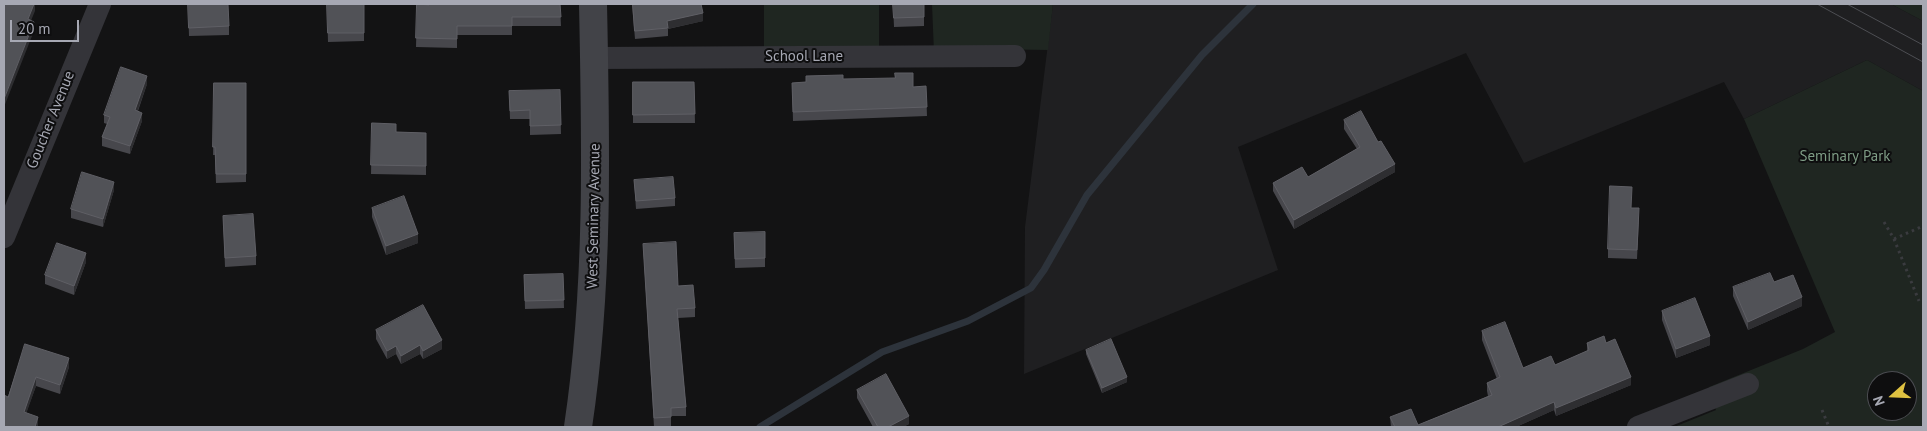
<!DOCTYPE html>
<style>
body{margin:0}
#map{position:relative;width:1927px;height:431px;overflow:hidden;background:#131314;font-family:"PT Sans",sans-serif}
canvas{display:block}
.frame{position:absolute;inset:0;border:5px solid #a6a8b3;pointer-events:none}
.north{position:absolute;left:1867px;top:371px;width:50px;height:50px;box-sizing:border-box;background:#0e0e0f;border:1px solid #4b4c51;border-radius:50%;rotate:250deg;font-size:14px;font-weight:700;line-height:20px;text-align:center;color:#a6a8b3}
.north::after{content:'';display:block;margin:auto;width:18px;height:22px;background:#dec141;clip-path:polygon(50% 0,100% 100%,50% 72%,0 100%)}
.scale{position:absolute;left:10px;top:20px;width:69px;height:22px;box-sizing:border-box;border:2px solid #a6a8b3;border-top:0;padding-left:6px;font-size:15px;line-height:18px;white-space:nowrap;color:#a6a8b3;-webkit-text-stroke:4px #0e0e0f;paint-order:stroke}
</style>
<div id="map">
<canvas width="1927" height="431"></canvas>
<div class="frame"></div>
<div class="north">N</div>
<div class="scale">20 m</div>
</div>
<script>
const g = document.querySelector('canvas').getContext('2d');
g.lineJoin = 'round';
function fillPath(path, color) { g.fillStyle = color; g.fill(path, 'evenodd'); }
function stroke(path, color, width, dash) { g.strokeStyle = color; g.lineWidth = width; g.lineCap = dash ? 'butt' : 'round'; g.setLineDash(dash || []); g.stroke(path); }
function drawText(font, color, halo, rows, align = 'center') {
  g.font = font + ' "PT Sans",sans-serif'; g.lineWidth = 4; g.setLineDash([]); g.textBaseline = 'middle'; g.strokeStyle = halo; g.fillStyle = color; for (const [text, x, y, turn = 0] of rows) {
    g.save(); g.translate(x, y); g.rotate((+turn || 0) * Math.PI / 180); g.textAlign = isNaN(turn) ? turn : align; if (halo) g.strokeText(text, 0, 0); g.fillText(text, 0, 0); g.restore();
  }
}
fillPath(new Path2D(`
 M1053,4h838l32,17v70l-56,-31 -123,59 -20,-37 -200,81 -58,-110 -228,94 40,123 -254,104 1,-147z`), '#1f1f21');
fillPath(new Path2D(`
 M764,4h115v44l-115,1z
 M932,4h121l-5,46 -61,-1 -53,4z
 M1891,4h32v17z
 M1867,60l56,31v336h-249l42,-17 -7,-23 94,-38 32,-17 -91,-213zM1877,381h30v30h-30z`), '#1f2621');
stroke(new Path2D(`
 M760,427l122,-75 86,-31 63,-33 13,-18 43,-75 115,-140 51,-51`), '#2d333b', 7);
stroke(new Path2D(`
 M1884,222l10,17 25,62
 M1894,239l29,-13
 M1822,410l7,17`), '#3a3b3f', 3, [2.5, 4]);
stroke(new Path2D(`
 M594,58l421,-2
 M4,237l96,-233
 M1638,427l110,-43`), '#343439', 22);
stroke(new Path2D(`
 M578,427c21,-140 18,-282 15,-423`), '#424348', 28);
stroke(new Path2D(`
 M1817,4l106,58
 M1847,4l76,41`), '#4d4e53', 1);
fillPath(new Path2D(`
 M188,4l41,22v9l-40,1z
 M327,4h37v37l-36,1z
 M417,4h143l1,22h-49v9h-55v13l-41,-1z
 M632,4h69l2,17 -35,8v7l-33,3z
 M893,4h31v22l-30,1z
 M843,79l70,8 13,-1 1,30 -134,5 -1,-38z
 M633,82h61l1,41h-62z
 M214,83h32v99l-30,1 -1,-28h-2z
 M147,84l-9,27 4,10 -12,33 -28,-8v-9l5,-13 -3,-1v-8z
 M560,90l1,44 -31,1v-16h-20l-1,-28z
 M1344,120l51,52 -101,57 -21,-38v-8l35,-6 49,-28 -13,-20z
 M372,123l24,9 30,1v42l-55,-1z
 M634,180l41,18v8l-39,3z
 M114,190l-11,37 -32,-9v-9z
 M372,208l46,35 -32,12 -14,-38z
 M1632,208l7,9 -2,42 -29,-1v-9z
 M223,216l33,40v9l-31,2z
 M734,233l31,25v9l-30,1z
 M643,244l35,42 17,22v9l-17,1 8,89v9h-15v10l-17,1z
 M86,262l-12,33 -29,-11v-9z
 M563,274l1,34 -39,1 -1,-34z
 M1774,282l28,24 -54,24 -15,-34v-9z
 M1662,311l48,34 -34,13 -14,-38z
 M376,330l66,19 -19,10 -3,-5 -19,10 -5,-10 -9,5 -11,-20z
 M1482,331l41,37 32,-3 32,-14v-8h19l25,42 -75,31 -2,-6 -38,17h-125l-1,-10 28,8 70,-29 -1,-5v-8l10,-4 -15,-39z
 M25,344l44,23 -9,27 -24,-8 -10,27 12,12v2h-34l4,-30z
 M1086,350l41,32 -25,11 -16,-39z
 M857,390l52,34 -6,3h-30l-16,-29z`), '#47474c');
fillPath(new Path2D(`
 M34,4h1v7l-7,17v-9z
 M703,13v8l-36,8v-8z
 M34,22v9l-30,76v-8z
 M147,76v8l-12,34v-8z
 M142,113v8l-12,33v-8z
 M1395,164v8l-101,57v-9z
 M114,182v8l-11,37v-8z
 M418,234v9l-32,12v-9z
 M86,253v9l-12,33v-9z
 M1802,297v9l-54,24v-8z
 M1710,336v9l-34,13v-9z
 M442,340v9l-19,10v-8z
 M420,345v9l-19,10v-8z
 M396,346v8l-9,5v-8z
 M69,358v9l-9,27v-9z
 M36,377v9l-12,34v-8z
 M1127,377v5l-25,11v-5z
 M1631,377v8l-75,31v-8z
 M1554,402v8l-38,17h-18z
 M909,416v8l-6,3h-15z
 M38,417v10h-3z`), '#2e2e31');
const building = new Path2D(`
 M4,4h30l-6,15 6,3 -30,77z
 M188,4h40l1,22 -40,2z
 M327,4h37v29h-36z
 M417,4l12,1v-1h131l1,13h-49v9h-55v13l-41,-1z
 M633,4h68l2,9 -36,8 1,7 -33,3z
 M893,4h31v13l-30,1z
 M121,67l26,9 -12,34 7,3 -12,33 -28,-9 8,-20 -6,-2z
 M895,73h18v14l13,-1 1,21 -134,5 -1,-29 14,-1v-6l37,-1v4l52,-1z
 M633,82h61l1,32 -62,1z
 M214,83h32v91h-30l-1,-27h-2z
 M560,90l1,35 -31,1v-16l-20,1 -1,-20z
 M1361,111l17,31 3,-1 14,23 -101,56 -21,-37 29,-16 6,10 52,-30 -16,-27z
 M372,123l24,1v8l30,1v33l-55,-1z
 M82,172l32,10 -11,37 -32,-10z
 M673,177l2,21 -39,3 -2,-21z
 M1610,186l22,1 -1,21h8l-2,42 -29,-1z
 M404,196l14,38 -32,12 -14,-38z
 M253,214l3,42 -31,2 -2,-42z
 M765,232v26l-30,1 -1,-26z
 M676,242l2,44 15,-1 2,23 -18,1 9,98 -15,1v9l-17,1 -11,-174z
 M57,243l29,10 -12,33 -29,-11z
 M1770,273l4,9 19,-7 9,22 -54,25 -15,-35z
 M563,274l1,26 -39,1 -1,-26z
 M1695,298l15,38 -34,13 -14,-38z
 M423,305l19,35 -19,11 -3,-6 -19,11 -5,-10 -9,5 -11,-21z
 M1505,322l18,46 28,-12 4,9 34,-15 -2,-7 17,-7 2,7 9,-4 16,38 -75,31 -2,-6 -56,25h-103l-5,-10 21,-8 7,16 74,-30 -5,-12 13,-6 -18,-46z
 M1111,339l16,38 -25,11 -16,-38z
 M25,344l44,14 -9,27 -24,-8 -12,35 14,5 -3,10h-31v-32l4,2z
 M886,374l23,42 -21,11h-10l-21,-37z`);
fillPath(building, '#515257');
stroke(building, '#5f5f65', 1);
drawText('15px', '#a6a8b3', '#0e0e0f', [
 ["School Lane",804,57],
 ["Goucher Avenue",51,120,-68],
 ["West Seminary Avenue",594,216,-89]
]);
drawText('15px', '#7e9c85', '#0e0e0f', [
 ["Seminary Park",1845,157]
]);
</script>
